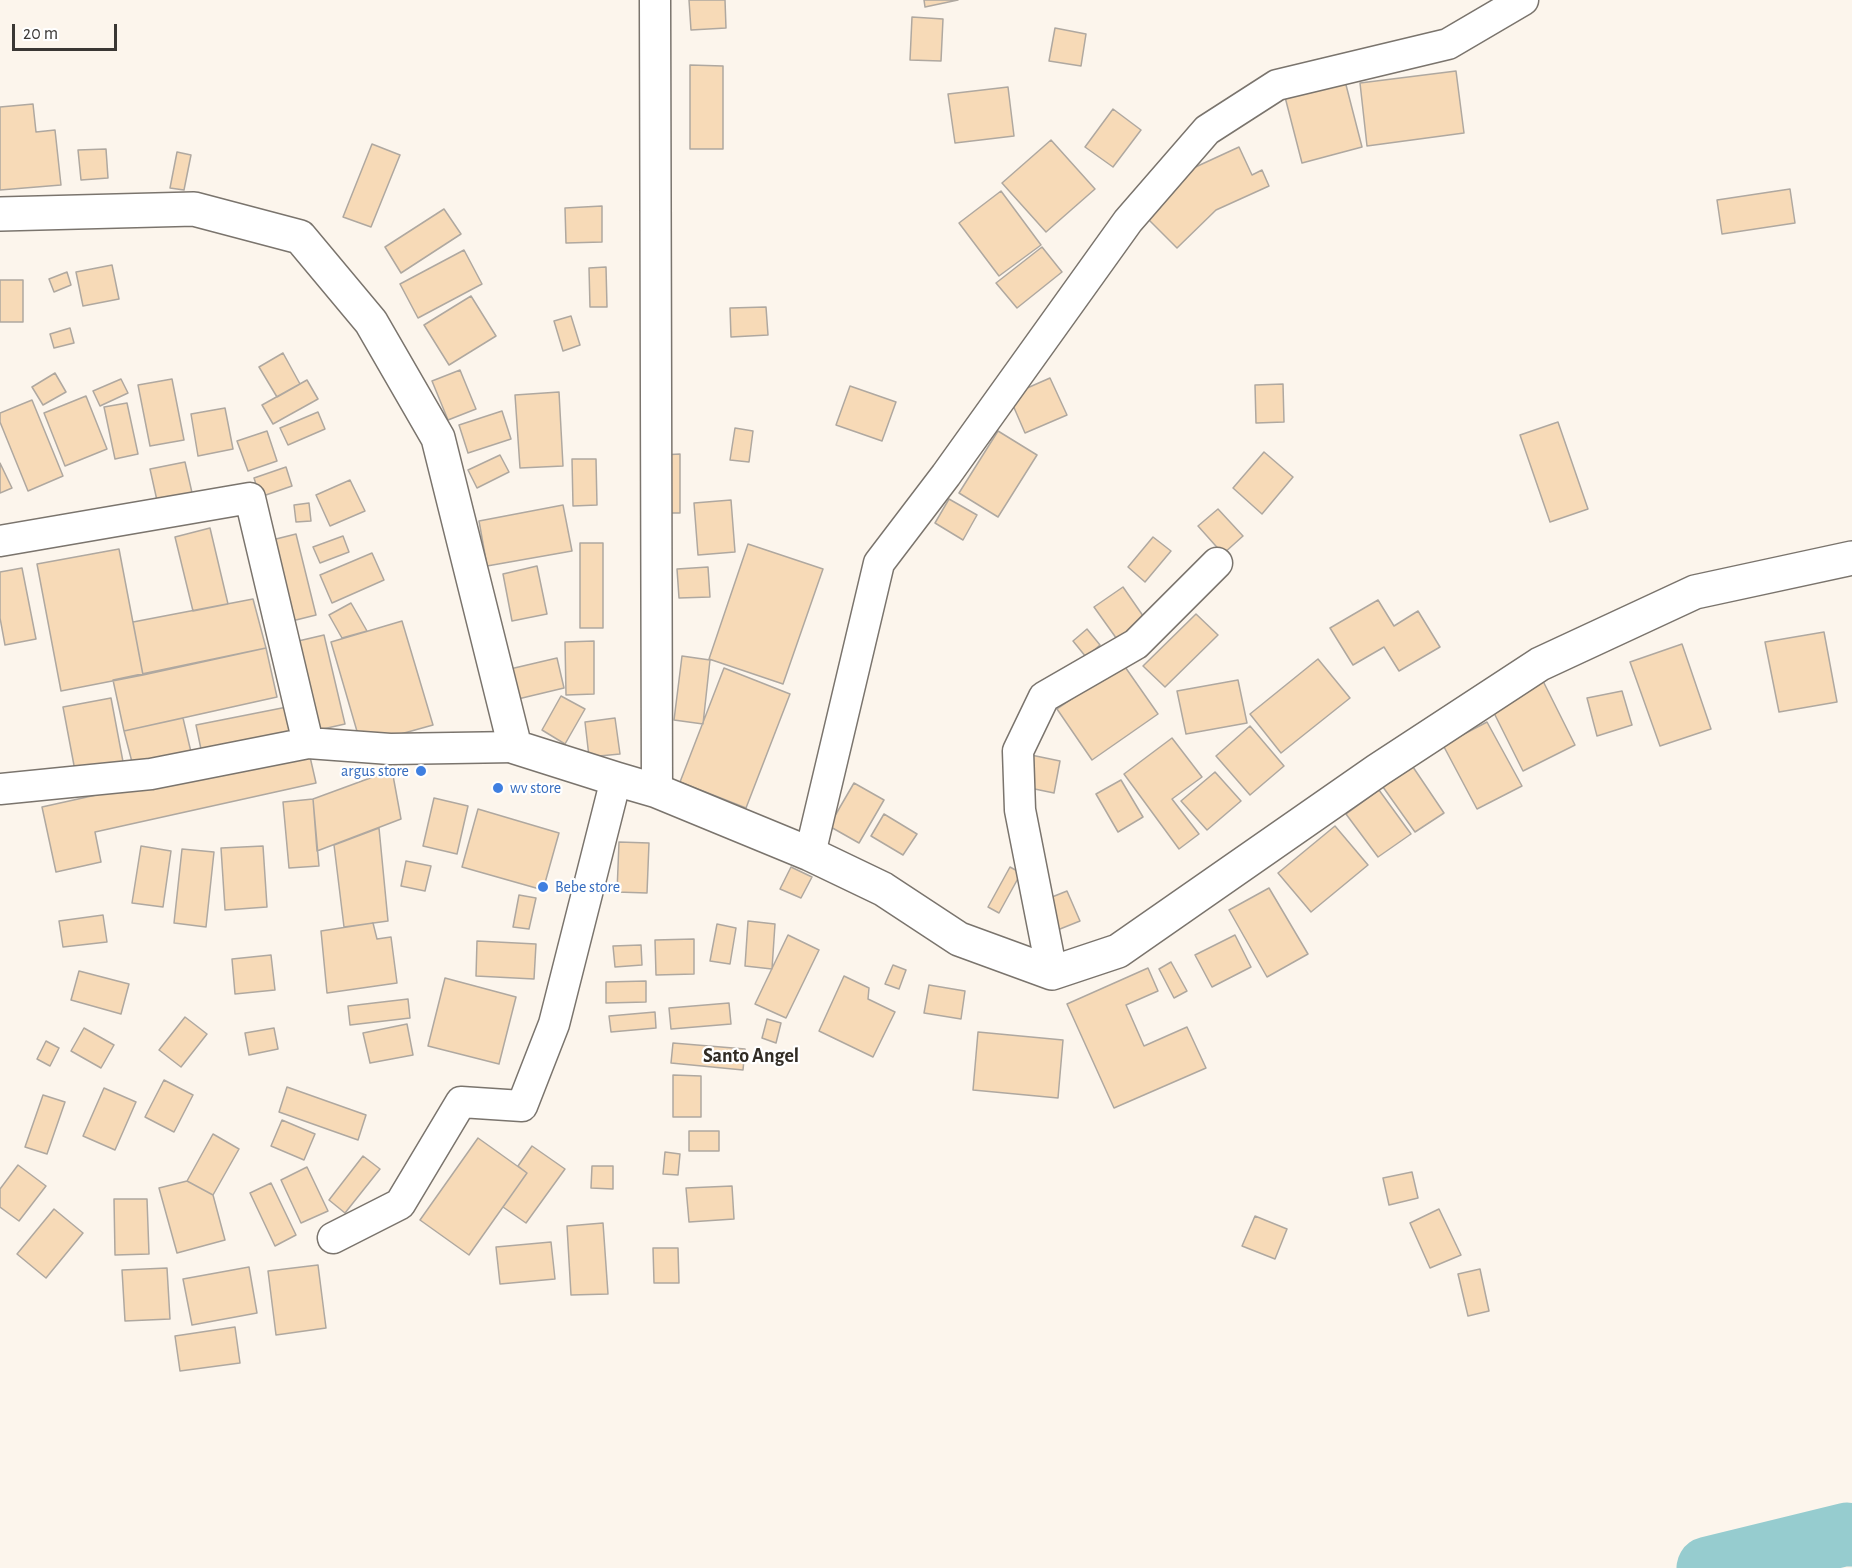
<!DOCTYPE html>
<style>
body{margin:0}
#map{position:relative;width:1852px;height:1568px;overflow:hidden;background:#fcf5ec;font-family:"Alegreya Sans",sans-serif}
canvas{display:block}
.scale{position:absolute;left:12px;top:24px;width:105px;height:27px;box-sizing:border-box;border:3px solid #3a3734;border-top:0;padding-left:8px;font-size:18px;line-height:21px;white-space:nowrap;color:#3a3734;-webkit-text-stroke:4px #fff;paint-order:stroke}
</style>
<div id="map">
<canvas width="1852" height="1568"></canvas>
<div class="scale">20 m</div>
</div>
<script>
const g = document.querySelector('canvas').getContext('2d');
g.lineJoin = 'round';
function stroke(path, color, width, dash) { g.strokeStyle = color; g.lineWidth = width; g.lineCap = dash ? 'butt' : 'round'; g.setLineDash(dash || []); g.stroke(path); }
function fillPath(path, color) { g.fillStyle = color; g.fill(path, 'evenodd'); }
function drawText(font, color, halo, rows, align = 'center') {
  g.font = font + ' "Alegreya Sans",sans-serif'; g.lineWidth = 4.5; g.setLineDash([]); g.textBaseline = 'middle'; g.strokeStyle = halo; g.fillStyle = color; for (const [text, x, y, turn = 0] of rows) {
    g.save(); g.translate(x, y); g.rotate((+turn || 0) * Math.PI / 180); g.textAlign = isNaN(turn) ? turn : align; if (halo) g.strokeText(text, 0, 0); g.fillText(text, 0, 0); g.restore();
  }
}
stroke(new Path2D(`
 M1708,1568l139,-34 5,1`), '#96cccf', 63);
const building = new Path2D(`
 M689,0h36l1,28 -35,2z
 M924,0h34l-33,7z
 M912,17l31,2 -2,42 -31,-1z
 M1055,28l31,6 -5,32 -32,-5z
 M690,65l33,1v83h-33z
 M1456,71l8,62 -97,13 -7,-63z
 M1345,81l17,66 -60,16 -17,-66z
 M1008,87l6,49 -59,7 -7,-49z
 M33,104l3,28 19,-2 6,55 -61,5v-83z
 M1113,109l28,21 -28,37 -28,-20z
 M1051,140l44,49 -49,43 -44,-49z
 M372,144l28,11 -29,72 -28,-10z
 M1239,147l13,28 10,-5 7,16 -53,24 -39,38 -34,-34 46,-44z
 M106,149l2,29 -27,2 -3,-30z
 M177,152l14,3 -7,35 -14,-2z
 M1790,189l5,34 -73,11 -5,-34z
 M1001,191l40,54 -42,31 -40,-53z
 M602,206v36l-36,1 -1,-35z
 M444,209l17,25 -60,39 -16,-26z
 M1042,247l20,25 -45,36 -21,-25z
 M464,250l18,34 -64,34 -18,-34z
 M112,265l7,34 -36,7 -7,-34z
 M606,267l1,40h-17l-1,-39z
 M67,272l4,13 -17,7 -5,-13z
 M0,280h23v42h-23z
 M471,296l25,40 -47,29 -25,-40z
 M766,307l2,28 -37,2 -1,-29z
 M571,316l9,29 -17,6 -9,-30z
 M70,328l4,15 -20,5 -4,-14z
 M283,353l17,31 -23,13 -18,-30z
 M460,370l16,39 -28,11 -16,-39z
 M55,373l11,19 -23,13 -11,-18z
 M1050,378l17,37 -42,18 -16,-37z
 M121,379l7,14 -28,13 -7,-15z
 M172,379l12,61 -34,6 -12,-61z
 M307,380l11,19 -45,25 -11,-19z
 M1283,384l1,38 -28,1 -1,-38z
 M850,386l46,16 -14,39 -46,-16z
 M559,392l4,74 -43,2 -5,-73z
 M86,396l21,53 -42,17 -21,-53z
 M32,400l31,76 -35,15 -28,-69v-9z
 M127,403l11,51 -23,5 -11,-52z
 M225,408l8,41 -35,7 -7,-42z
 M502,411l9,28 -43,14 -9,-28z
 M318,412l7,17 -37,16 -8,-17z
 M1558,422l30,87 -38,13 -30,-87z
 M735,428l18,3 -4,31 -19,-2z
 M267,431l10,30 -29,10 -11,-30z
 M998,431l39,24 -39,62 -39,-24z
 M1264,452l29,25 -31,37 -29,-26z
 M680,454v59h-19v-58z
 M500,455l9,17 -32,16 -9,-18z
 M572,459h24l1,46 -24,1z
 M185,462l8,35 -35,8 -8,-36z
 M0,463l12,25 -12,5z
 M286,467l6,19 -32,11 -6,-19z
 M350,480l15,31 -35,15 -14,-31z
 M949,499l28,16 -14,25 -28,-17z
 M731,500l4,52 -37,3 -4,-52z
 M309,503l2,18 -15,1 -2,-17z
 M563,505l9,46 -85,15 -8,-45z
 M1218,509l25,27 -20,18 -25,-28z
 M210,528l18,76 -35,7 -18,-74z
 M296,534l20,81 -32,8 -20,-81z
 M343,536l6,16 -29,11 -7,-16z
 M1153,537l18,14 -26,31 -17,-15z
 M580,543h23v85h-23z
 M748,544l75,25 -40,115 -74,-25z
 M119,549l24,126 -82,16 -24,-127z
 M372,553l12,27 -52,23 -12,-28z
 M537,566l10,48 -35,7 -9,-47z
 M708,567l2,30 -31,1 -2,-29z
 M22,568l14,71 -31,6 -5,-27v-46z
 M1123,587l25,36 -29,19 -25,-35z
 M253,599l13,49 -123,27 -10,-53z
 M1378,600l16,26 24,-15 22,36 -41,24 -15,-24 -31,18 -23,-37z
 M351,603l16,28 -25,7 -13,-23z
 M1196,614l22,21 -53,52 -22,-21z
 M402,621l31,104 -72,20 -30,-103z
 M1087,629l13,16 -14,12 -13,-16z
 M1824,632l13,70 -58,10 -14,-70z
 M324,635l21,89 -31,7 -20,-89z
 M594,641v53l-28,1 -1,-53z
 M1682,644l29,85 -51,17 -30,-84z
 M266,648l11,49 -153,34 -11,-51z
 M682,656l28,4 -7,64 -29,-4z
 M557,658l7,30 -46,11 -8,-30z
 M1318,659l32,39 -69,55 -31,-39z
 M1123,664l35,50 -66,46 -35,-51z
 M724,668l66,26 -44,114 -66,-26z
 M1238,680l9,43 -61,11 -9,-43z
 M1543,681l32,64 -52,26 -32,-64z
 M1622,691l10,34 -35,11 -10,-38z
 M561,696l24,13 -20,35 -23,-14z
 M111,698l13,69 -48,9 -13,-69z
 M287,707l6,29 -91,18 -6,-29z
 M183,718l8,34 -58,14 -9,-35z
 M615,718l5,36 -31,3 -4,-35z
 M1487,722l35,64 -45,23 -34,-64z
 M1250,726l34,40 -34,29 -34,-39z
 M1172,738l30,39 -30,22 27,35 -20,15 -55,-75z
 M308,748l8,35 -221,49 6,30 -45,10 -14,-65z
 M1031,755l29,6 -6,32 -29,-6z
 M1413,767l31,46 -29,19 -32,-45z
 M392,770l9,49 -84,32 -4,-52z
 M1215,772l26,29 -34,29 -26,-29z
 M1121,780l22,37 -25,15 -22,-38z
 M854,783l30,17 -25,43 -30,-17z
 M1379,790l32,44 -33,23 -32,-43z
 M434,798l34,8 -11,48 -34,-8z
 M313,799l6,67 -30,2 -6,-66z
 M478,809l81,24 -16,57 -81,-23z
 M884,814l33,20 -14,21 -32,-19z
 M1335,826l33,39 -57,47 -33,-39z
 M379,828l9,93 -44,6 -10,-82z
 M619,842l30,1 -2,50 -30,-1z
 M141,846l30,5 -8,56 -31,-4z
 M263,846l4,61 -42,3 -4,-62z
 M182,849l32,3 -8,75 -32,-4z
 M406,861l25,5 -6,25 -24,-5z
 M791,867l21,10 -11,21 -21,-9z
 M1010,867l11,6 -22,40 -11,-6z
 M1269,888l39,66 -41,23 -38,-67z
 M1067,891l13,30 -25,10 -13,-30z
 M519,895l17,3 -7,31 -16,-2z
 M103,915l4,27 -44,5 -4,-26z
 M748,921l27,3 -3,45 -27,-3z
 M373,923l4,16 14,-2 6,46 -70,10 -6,-62z
 M717,924l19,4 -6,36 -20,-3z
 M788,935l31,15 -33,68 -31,-14z
 M1235,935l16,32 -39,20 -17,-32z
 M694,939v35l-38,1 -1,-35z
 M477,941l59,3 -2,35 -58,-3z
 M641,945l1,20 -27,2 -2,-21z
 M271,955l4,35 -40,4 -3,-35z
 M1171,962l16,29 -13,7 -15,-29z
 M893,965l13,5 -7,19 -14,-5z
 M1148,968l10,23 -32,14 18,41 43,-19 19,41 -92,40 -47,-104z
 M79,971l50,13 -8,30 -50,-14z
 M844,976l25,12 -1,11 27,13 -22,45 -54,-26z
 M445,978l71,19 -17,67 -71,-18z
 M646,981v21l-40,1v-21z
 M929,985l36,6 -4,28 -37,-6z
 M408,999l2,19 -60,7 -2,-19z
 M729,1003l2,21 -60,5 -2,-21z
 M655,1012l1,16 -45,4 -2,-16z
 M185,1017l22,17 -26,33 -22,-17z
 M767,1019l14,4 -5,20 -14,-5z
 M407,1024l6,31 -43,8 -7,-30z
 M84,1028l30,17 -13,23 -30,-17z
 M274,1028l4,21 -29,6 -4,-22z
 M978,1032l85,8 -5,58 -85,-8z
 M46,1041l13,7 -9,18 -13,-7z
 M673,1043l72,6 -2,21 -72,-7z
 M673,1075l28,1v41h-28z
 M164,1080l29,15 -19,37 -29,-15z
 M287,1087l79,28 -8,25 -79,-28z
 M104,1088l32,14 -21,48 -32,-14z
 M43,1095l22,7 -18,52 -22,-7z
 M282,1120l33,14 -11,26 -33,-14z
 M689,1131h30v20h-30z
 M213,1134l26,15 -26,46 -26,-14z
 M478,1138l49,35 -58,82 -49,-35z
 M532,1146l33,23 -39,54 -23,-16 24,-34 -9,-7z
 M665,1152l15,2 -2,21 -15,-1z
 M363,1156l17,13 -35,44 -16,-13z
 M18,1165l28,21 -27,35 -19,-14v-18z
 M592,1166h21v23l-22,-1z
 M307,1167l21,44 -27,12 -20,-43z
 M1412,1172l6,26 -29,7 -6,-27z
 M187,1181l26,14 12,45 -48,13 -18,-65z
 M271,1183l25,52 -21,11 -25,-53z
 M732,1186l2,33 -45,3 -3,-34z
 M114,1199h33l2,55 -34,1z
 M54,1209l29,24 -37,45 -29,-24z
 M1439,1209l22,46 -31,13 -20,-45z
 M1255,1216l32,13 -12,30 -33,-13z
 M603,1223l5,71 -37,1 -4,-69z
 M551,1242l4,37 -55,5 -4,-37z
 M653,1248h25l1,35h-25z
 M318,1265l8,63 -50,7 -8,-64z
 M249,1267l8,46 -65,12 -9,-46z
 M167,1268l3,51 -45,2 -3,-51z
 M1480,1269l9,42 -21,5 -10,-42z
 M235,1327l5,36 -60,8 -5,-35z`);
fillPath(building, '#f7dab7');
stroke(building, '#afa8a0', 1.5);
const minor = new Path2D(`
 M655,0l2,791
 M0,541l250,-43 58,245
 M0,789l151,-15 157,-31 82,6 125,-2
 M810,854l69,-291 67,-88 182,-254 79,-91 70,-45 171,-41 75,-44
 M1052,973l-32,-163 -2,-59 26,-54 92,-53 81,-81
 M333,1238l67,-34 61,-102 61,4 32,-82 62,-245`);
const primary = new Path2D(`
 M0,214l194,-5 106,28 71,85 67,116 77,309 101,32 41,12 153,63 73,35 76,50 93,34 66,-22 260,-181 162,-106 155,-72 157,-34`);
stroke(minor, '#7a746d', 33);
stroke(primary, '#7a746d', 36);
stroke(minor, '#fff', 30);
stroke(primary, '#fff', 33);
for (const [x, y, r, color] of [
 [421,771,6,"#3f7fe0"],
 [498,788,6,"#3f7fe0"],
 [543,887,6,"#3f7fe0"]
]) { const dot = new Path2D(); dot.arc(x, y, r, 0, 2 * Math.PI); g.fillStyle = color; g.fill(dot); stroke(dot, '#fff', 2); }
drawText('16px', '#366cbe', '#fff', [
 ["argus store",409,771,"right"],
 ["wv store",510,788],
 ["Bebe store",555,887]
], 'left');
drawText('bold 20px', '#312c25', '#fff', [
 ["Santo Angel",751,1056]
]);
</script>
